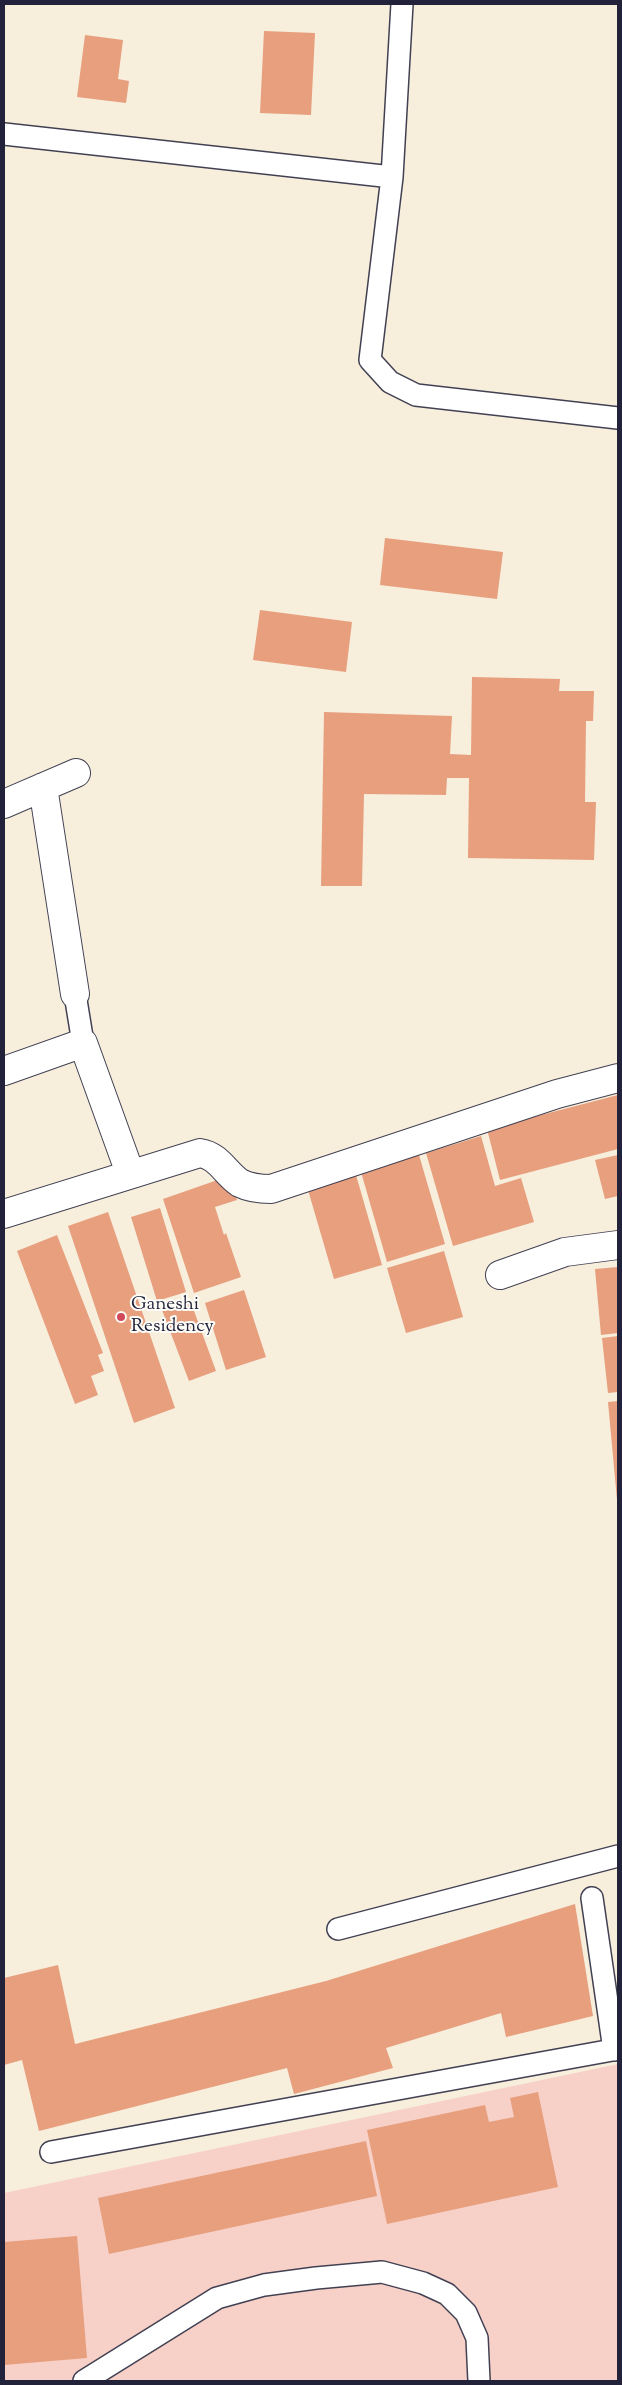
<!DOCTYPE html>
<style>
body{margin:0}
#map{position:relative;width:622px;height:2385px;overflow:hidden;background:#f7eedc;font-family:"Sorts Mill Goudy",serif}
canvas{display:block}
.frame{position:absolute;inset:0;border:5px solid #22223b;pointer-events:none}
</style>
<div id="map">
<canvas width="622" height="2385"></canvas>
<div class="frame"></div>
</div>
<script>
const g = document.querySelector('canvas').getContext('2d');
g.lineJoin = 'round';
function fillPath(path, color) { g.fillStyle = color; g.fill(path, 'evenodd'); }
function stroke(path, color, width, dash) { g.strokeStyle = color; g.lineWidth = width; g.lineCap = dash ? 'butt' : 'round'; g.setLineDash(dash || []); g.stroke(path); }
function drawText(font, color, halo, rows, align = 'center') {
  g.font = font + ' "Sorts Mill Goudy",serif'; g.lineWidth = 4; g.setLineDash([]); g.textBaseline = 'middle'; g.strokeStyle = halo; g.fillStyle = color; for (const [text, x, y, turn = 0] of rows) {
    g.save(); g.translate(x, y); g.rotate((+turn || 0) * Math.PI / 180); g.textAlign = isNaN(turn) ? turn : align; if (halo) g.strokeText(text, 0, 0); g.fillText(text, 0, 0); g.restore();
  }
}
fillPath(new Path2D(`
 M618,2064v317h-614v-188z`), '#f7d1c8');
fillPath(new Path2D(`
 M264,31l51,2 -4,82 -51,-2z
 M85,35l38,5 -5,39 11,2 -3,22 -49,-6z
 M385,538l118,14 -6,47 -117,-14z
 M260,610l92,12 -6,50 -93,-12z
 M472,677l88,2 -1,12h35l-1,30h-7l-1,81h11l-2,58 -126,-2 1,-80h-22l-1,17 -82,-1 -2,92h-41l3,-174 128,4 -2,38 21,1z
 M618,1095v54l-118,31 -13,-51z
 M481,1136l14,50 26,-8 13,44 -81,24 -27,-93z
 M419,1155l26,89 -58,18 -26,-90z
 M618,1155v41l-13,3 -10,-39z
 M356,1175l26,90 -48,14 -26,-89z
 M229,1176l8,24 -22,7 9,28 2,-2 15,44 -47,16 -31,-94z
 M160,1208l26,84 -29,9 -26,-84z
 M108,1212l67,196 -41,15 -66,-197z
 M57,1235l46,118 -5,2 6,16 -13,5 7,19 -23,9 -58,-153z
 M444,1251l19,66 -57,16 -19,-65z
 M618,1267v66l-17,2 -6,-66z
 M244,1290l22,67 -40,13 -21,-67z
 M190,1300l26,71 -27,10 -27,-71z
 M618,1336v56l-10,1 -6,-55z
 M618,1401v99h-1l-9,-98z
 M575,1904l18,112 -87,21 -5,-24 -115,35 7,20 -99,26 -7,-26 -248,63 -17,-71 -18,5v-87l54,-13 17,79 251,-63z
 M538,2092l20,95 -171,37 -20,-94 118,-25 4,17 25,-5 -4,-19z
 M366,2141l11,55 -268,58 -11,-56z
 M77,2236l10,122 -83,7v-123z`), '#e79f7e');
const service = new Path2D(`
 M402,4l-10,173 -22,183 20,22 26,13 202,23
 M4,134l388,43
 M75,994l8,49
 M592,1898l22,152
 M338,1929l280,-73
 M51,2152l567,-103
 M84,2381l133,-83 47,-13 52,-7 66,-6 41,11 24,11 19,19 11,25 2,43`);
const minor = new Path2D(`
 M43,787l32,207
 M4,804l72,-31
 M4,1071l79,-28 47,130
 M4,1214l196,-61c19,3 25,20 40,30 10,5 20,6 31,6l286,-95 61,-16
 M500,1275l65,-23 53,-7`);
stroke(service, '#424153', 24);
stroke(minor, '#424153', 30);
stroke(service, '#fff', 21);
stroke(minor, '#fff', 28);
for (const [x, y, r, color] of [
 [121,1317,5,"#d1495b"]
]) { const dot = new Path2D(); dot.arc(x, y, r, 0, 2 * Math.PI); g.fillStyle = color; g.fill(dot); stroke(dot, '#fdfcf7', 2); }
drawText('19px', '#22223b', '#fdfcf7', [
 ["Ganeshi",131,1306],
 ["Residency",131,1328]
], 'left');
</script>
